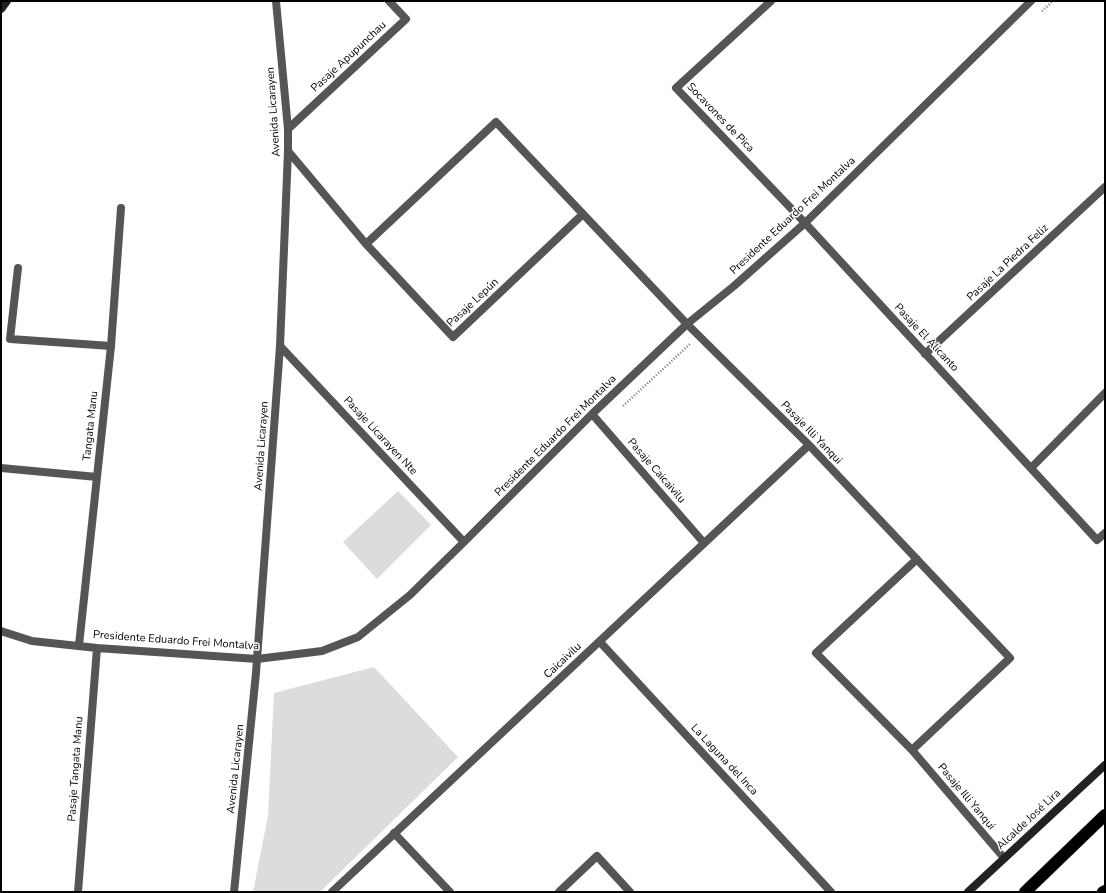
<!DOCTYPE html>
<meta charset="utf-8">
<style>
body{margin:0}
#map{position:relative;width:1106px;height:893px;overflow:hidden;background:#fff;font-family:"Nunito Sans",sans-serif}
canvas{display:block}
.frame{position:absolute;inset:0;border:2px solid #000;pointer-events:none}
</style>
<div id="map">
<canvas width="1106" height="893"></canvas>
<div class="frame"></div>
</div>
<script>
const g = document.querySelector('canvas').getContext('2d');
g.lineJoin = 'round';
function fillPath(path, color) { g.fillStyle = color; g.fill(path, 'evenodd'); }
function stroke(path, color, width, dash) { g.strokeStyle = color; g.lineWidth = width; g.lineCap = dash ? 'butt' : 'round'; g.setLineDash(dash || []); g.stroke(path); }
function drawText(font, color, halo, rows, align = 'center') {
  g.font = font + ' "Nunito Sans",sans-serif'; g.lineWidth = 3; g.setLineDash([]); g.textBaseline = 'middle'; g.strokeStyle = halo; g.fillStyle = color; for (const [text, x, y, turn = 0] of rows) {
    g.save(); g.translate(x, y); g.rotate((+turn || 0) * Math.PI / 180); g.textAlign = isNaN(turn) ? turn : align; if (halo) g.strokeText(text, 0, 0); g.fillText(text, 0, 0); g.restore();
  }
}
fillPath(new Path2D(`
 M398,491l33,34 -54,54 -34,-37z
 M374,667l84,90 -138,135h-67l15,-76 6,-123z`), '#dcdcdc');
const highway = new Path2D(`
 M1025,892l80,-77
 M1103,892l2,-1`);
stroke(highway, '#dbdbdb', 13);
stroke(new Path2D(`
 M1042,11l11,-10
 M623,406l67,-62`), '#777', 2.5, [1, 2]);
stroke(new Path2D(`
 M18,268l-8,71 101,7`), '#555', 8);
stroke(new Path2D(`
 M771,1l-95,87 129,135 292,317 8,-7
 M288,129l118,-110 -17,-18
 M288,151l78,93 87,93 130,-123
 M366,244l130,-122 191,202 122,121 201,213 -98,92
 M280,346l184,196
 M925,354l180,-167
 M592,414l112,129
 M1,468l96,9
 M1031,468l74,-75
 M917,559l-101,94 96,97 92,108
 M1,631l31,10 65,7 160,11 65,-8 36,-14 52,-42 54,-53 128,-128 95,-90 47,-38 71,-63 226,-222
 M600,642l231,250
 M79,645l32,-299 10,-138
 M394,833l56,59
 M78,892l19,-244
 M234,892l22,-219 24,-327 8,-195v-22l-12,-128
 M332,892l477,-447
 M559,892l38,-36 33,36`), '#555', 8);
stroke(new Path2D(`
 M1,9l6,-8
 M968,892l137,-127`), '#222', 8);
stroke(highway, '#000', 12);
drawText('11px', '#000', '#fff', [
 ["Pasaje Apupunchau",349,57,-43],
 ["Avenida Licarayen",274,112,-94],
 ["Socavones de Pica",720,118,46],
 ["Presidente Eduardo Frei Montalva",793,216,-43],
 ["Pasaje La Piedra Feliz",1008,263,-43],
 ["Pasaje Lepún",473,303,-43],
 ["Pasaje El Alicanto",926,338,47],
 ["Tangata Manu",91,426,-84],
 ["Pasaje Illi Yanqui",811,433,46],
 ["Pasaje Licarayen Nte",380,436,47],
 ["Presidente Eduardo Frei Montalva",556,436,-45],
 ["Avenida Licarayen",262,446,-86],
 ["Pasaje Caicaivilu",656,471,49],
 ["Presidente Eduardo Frei Montalva",176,641,4],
 ["Caicaivilu",563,661,-43],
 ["La Laguna del Inca",724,760,47],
 ["Pasaje Tangata Manu",76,769,-86],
 ["Avenida Licarayen",236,769,-84],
 ["Pasaje Illi Yanqui",966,797,50],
 ["Alcalde José Lira",1029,820,-43]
]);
</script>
